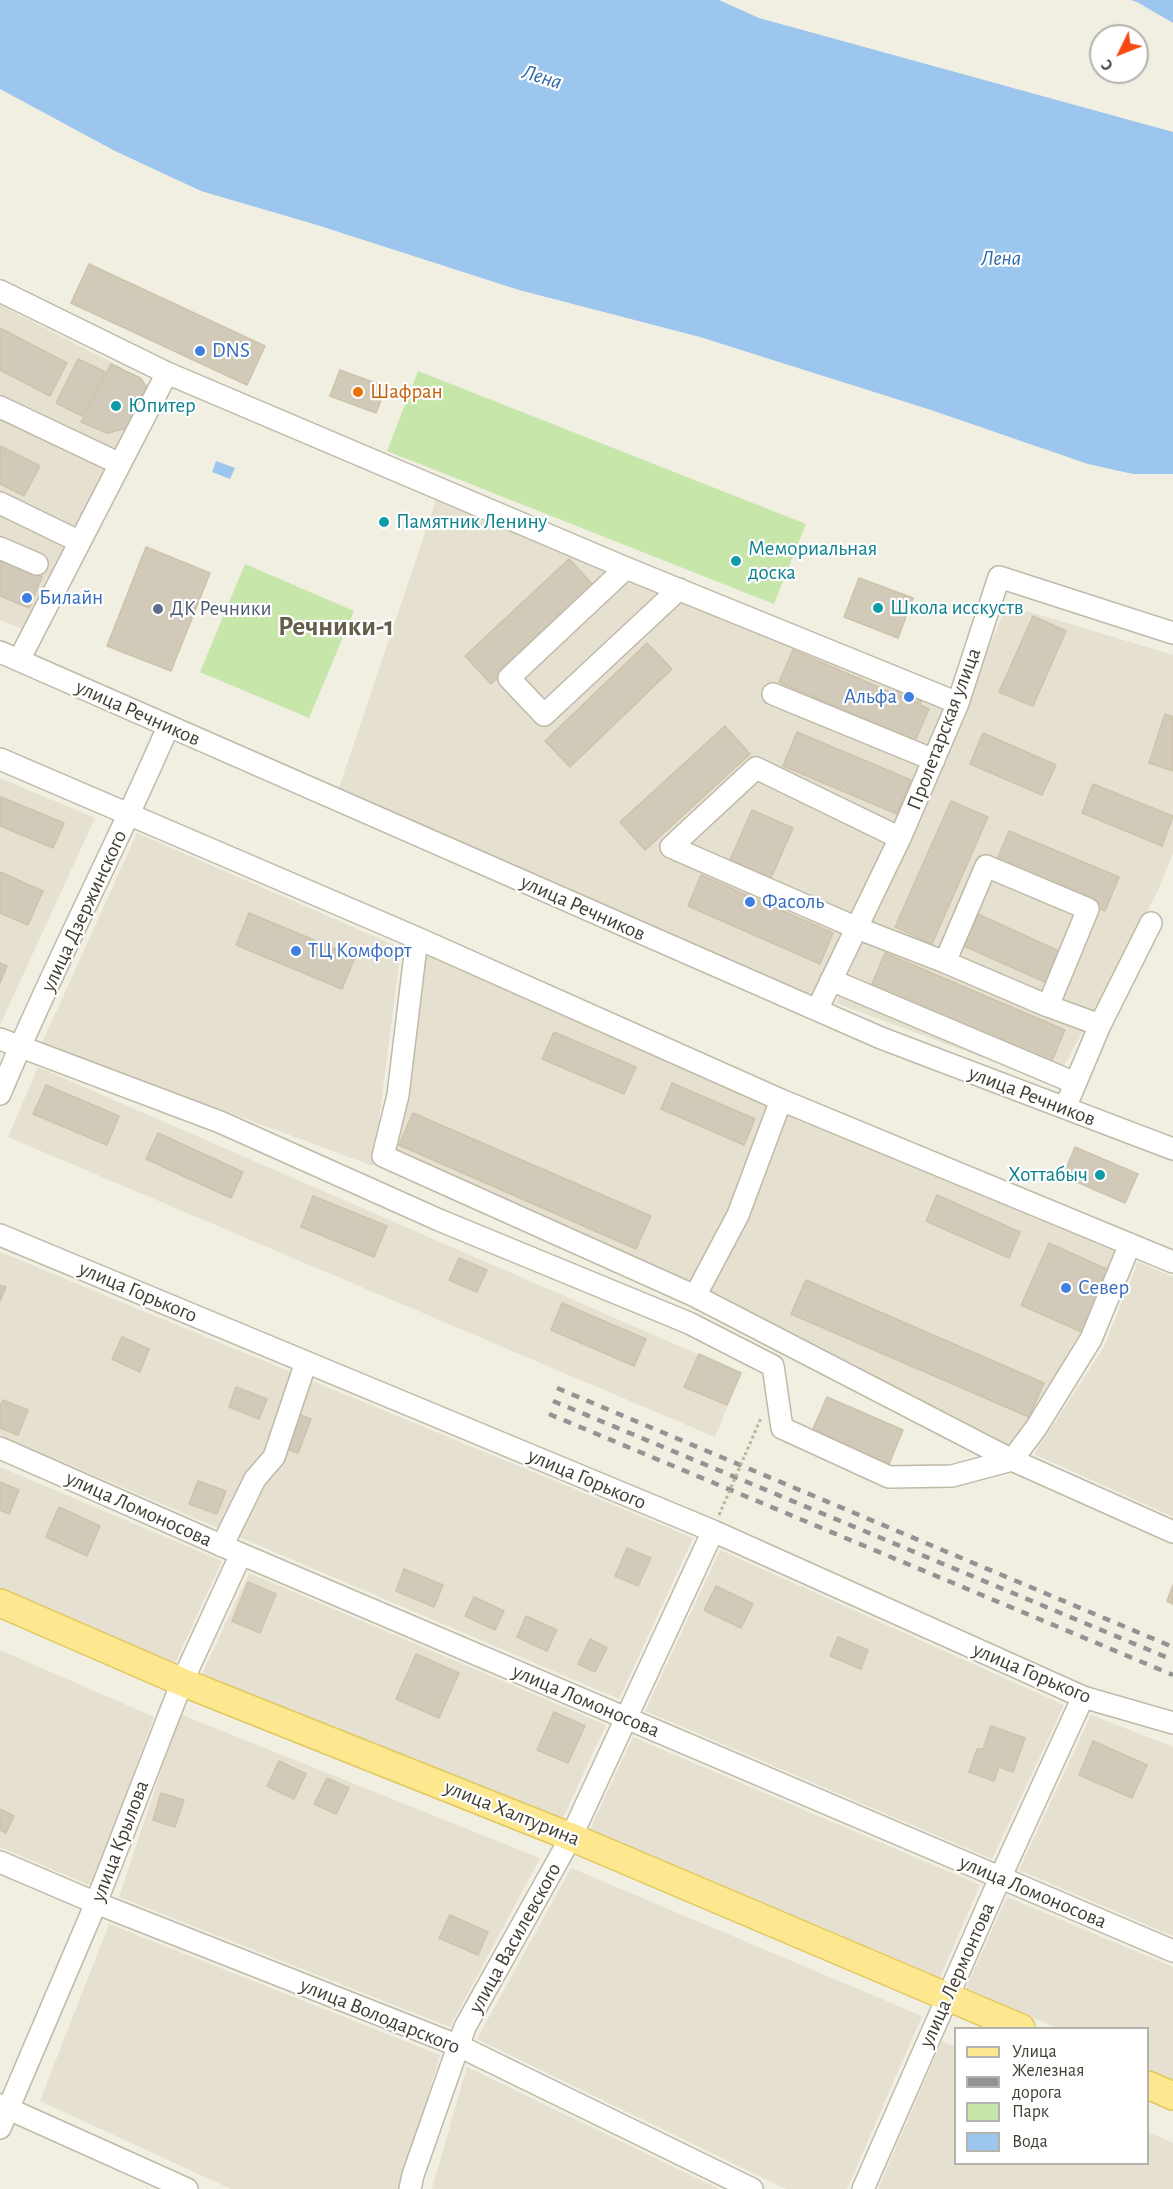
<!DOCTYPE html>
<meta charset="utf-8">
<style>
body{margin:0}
#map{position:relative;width:1173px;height:2189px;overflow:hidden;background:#f1eee2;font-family:"Alegreya Sans",sans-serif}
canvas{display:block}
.legend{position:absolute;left:954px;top:2027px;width:195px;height:138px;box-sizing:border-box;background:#fff;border:2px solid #b3b2ad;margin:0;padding:8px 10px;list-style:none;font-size:18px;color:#423e33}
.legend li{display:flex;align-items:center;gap:12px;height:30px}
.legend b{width:30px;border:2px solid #b3b2ad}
.north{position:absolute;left:1089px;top:24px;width:60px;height:60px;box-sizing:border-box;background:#fff;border:2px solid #b3b2ad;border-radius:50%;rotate:227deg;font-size:16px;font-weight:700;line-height:24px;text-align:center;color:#423e33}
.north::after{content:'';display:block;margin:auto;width:21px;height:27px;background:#f84912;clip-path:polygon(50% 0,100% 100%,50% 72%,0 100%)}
</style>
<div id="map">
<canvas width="1173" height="2189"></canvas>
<ul class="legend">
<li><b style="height:8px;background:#fde88f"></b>Улица</li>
<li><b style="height:8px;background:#939393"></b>Железная дорога</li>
<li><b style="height:16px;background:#c6e6aa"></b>Парк</li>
<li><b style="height:16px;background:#9dc6ef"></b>Вода</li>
</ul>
<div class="north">С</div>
</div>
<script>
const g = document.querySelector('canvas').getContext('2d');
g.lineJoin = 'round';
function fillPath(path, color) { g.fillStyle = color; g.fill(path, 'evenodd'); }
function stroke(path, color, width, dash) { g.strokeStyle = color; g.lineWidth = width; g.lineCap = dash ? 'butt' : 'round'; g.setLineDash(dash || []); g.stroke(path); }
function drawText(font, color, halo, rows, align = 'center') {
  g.font = font + ' "Alegreya Sans",sans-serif'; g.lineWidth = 4.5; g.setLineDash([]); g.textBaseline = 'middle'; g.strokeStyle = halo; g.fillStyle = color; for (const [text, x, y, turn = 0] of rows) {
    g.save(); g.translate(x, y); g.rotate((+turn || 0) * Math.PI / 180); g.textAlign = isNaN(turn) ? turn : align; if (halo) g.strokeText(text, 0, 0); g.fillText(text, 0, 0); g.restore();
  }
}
fillPath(new Path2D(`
 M0,305l142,73 14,18 -123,237 -33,-13z
 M440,489l518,214 -141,307 -482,-211z
 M1007,605l166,50v198l-14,35 -32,63 -73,133 -218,-81z
 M0,778l95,40 -95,207z
 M137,833l264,115 -28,218 -331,-123z
 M417,938l713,306 -118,216 -629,-304z
 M38,1067l703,306 -26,64 -707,-300z
 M0,1252l693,286 -74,161 -619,-264z
 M1138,1262l35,15v240l-139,-63 70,-107z
 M0,1467l222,94 -47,102 -175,-68z
 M720,1550l344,155 -72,154 -347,-148z
 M249,1573l357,152 -43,93 -361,-144z
 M0,1650l154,67 -62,169 -92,-39z
 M180,1714l360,144 -90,169 -331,-130z
 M1091,1715l82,32v189l-154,-66z
 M633,1737l347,148 -40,92 -350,-148z
 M571,1868l351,148 -75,173h-61l-309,-150z
 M1007,1897l166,70v113l-25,-11v-41h-91l-91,-40z
 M109,1924l331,131 -39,134h-170l-191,-88z
 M942,2041l13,6 1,117h192v-32l25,11v46h-295z
 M467,2067l252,122h-287z`), '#e5e0d0');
fillPath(new Path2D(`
 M418,371l388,153 -32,80 -387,-153z
 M245,564l109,47 -45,107 -109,-46z`), '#c6e6aa');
fillPath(new Path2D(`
 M0,0h719l40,18 414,114v342h-40l-45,-10 -157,-54 -231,-73 -181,-47 -202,-65 -116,-34 -86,-40 -115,-62z
 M1131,0h42v23l-36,-21z
 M216,461l19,7 -5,11 -18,-7z`), '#9dc6ef');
const building = new Path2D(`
 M89,264l176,82 -18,39 -176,-82z
 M0,328l67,35 -17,33 -50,-26z
 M78,359l27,13 -23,44 -26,-13z
 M111,364l29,14 10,14 -14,28 -12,9 -17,4 -26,-11z
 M340,370l46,17 -10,26 -46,-17z
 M0,446l40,20 -16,30 -24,-12z
 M146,547l64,26 -39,98 -64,-25z
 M0,559l42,18 -13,31 -29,-12z
 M569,559l26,28 -104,97 -26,-28z
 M859,578l54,20 -15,40 -54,-21z
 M1033,616l33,15 -33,75 -34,-14z
 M647,643l25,26 -102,98 -25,-26z
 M793,650l136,59 -14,32 -136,-59z
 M898,688l24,11 -2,6 -25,-11z
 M1165,714l8,3v54l-24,-8z
 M725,726l25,28 -105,96 -25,-28z
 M797,732l114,48 -14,34 -114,-48z
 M983,733l73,32 -14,30 -72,-31z
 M1093,784l80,32 -11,30 -80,-33z
 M1,797l63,26 -11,25 -53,-22z
 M951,801l37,16 -56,127 -37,-17z
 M752,810l41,18 -22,50 -41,-18z
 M1009,831l110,46 -14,34 -110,-47z
 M0,872l43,19 -15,34 -28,-12z
 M701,875l132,58 -13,31 -132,-58z
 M249,913l106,44 -13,32 -106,-44z
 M978,914l83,38 -14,31 -83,-37z
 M885,953l180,77 -14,33 -180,-77z
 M0,963l7,3 -7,17z
 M554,1032l82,35 -12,27 -82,-35z
 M672,1083l83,36 -11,26 -83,-36z
 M46,1085l73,31 -12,29 -74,-31z
 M413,1113l238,103 -15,33 -237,-104z
 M158,1133l85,39 -12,26 -85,-39z
 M1075,1147l63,27 -13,29 -62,-27z
 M937,1195l83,37 -11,26 -83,-37z
 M313,1196l74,30 -13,31 -73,-30z
 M1049,1243l62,28 -27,62 -63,-28z
 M459,1258l28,12 -10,22 -28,-12z
 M806,1280l238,103 -15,34 -238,-103z
 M0,1285l6,2 -6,14z
 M562,1303l84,36 -12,27 -83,-36z
 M122,1337l27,12 -9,23 -28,-13z
 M699,1354l42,19 -14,32 -43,-18z
 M236,1387l31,12 -8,20 -30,-12z
 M827,1397l76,33 -14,34 -77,-33z
 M3,1400l25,10 -10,25 -18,-7v-22z
 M295,1413l16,6 -13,34 -16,-6z
 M198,1481l28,10 -9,23 -28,-10z
 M0,1482l19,8 -10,24 -9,-4z
 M59,1507l41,19 -13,30 -41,-19z
 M627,1548l24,10 -13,28 -23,-10z
 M404,1569l39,16 -9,22 -38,-16z
 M248,1582l28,12 -16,39 -28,-12z
 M1173,1585v19l-6,-3z
 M716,1586l37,18 -12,24 -37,-18z
 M474,1597l30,14 -9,19 -30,-14z
 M526,1616l31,14 -10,21 -30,-14z
 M838,1637l30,13 -7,19 -31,-13z
 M590,1639l17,9 -12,24 -17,-8z
 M416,1654l43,19 -20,45 -43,-19z
 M554,1712l31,14 -17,37 -31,-13z
 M991,1726l34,12 -12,34 -14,-5 -5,14 -25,-9 8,-23h6z
 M1093,1741l54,24 -15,33 -53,-23z
 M279,1761l27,13 -12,25 -27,-13z
 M327,1778l22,10 -13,26 -22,-10z
 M161,1793l23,7 -9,27 -22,-7z
 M0,1809l14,7 -8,17 -6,-3z
 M450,1915l38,17 -10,23 -39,-17z`);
fillPath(building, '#d2cab8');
stroke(building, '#cdc3ab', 1.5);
const minor = new Path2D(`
 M0,291l167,82 459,195 332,135
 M0,407l120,57
 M0,503l80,39
 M0,548l37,16
 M626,568l-117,110 35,37 135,-126
 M0,652l881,386 292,111
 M19,660l148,-287
 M773,694l161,66
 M0,759l417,179 364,162 392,162
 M900,838l-144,-70 -85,79 186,81 88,34 103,44 52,19 -35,83
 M417,938l-19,157 -15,61 312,140 317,164 24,-32 55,-89 39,-95
 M945,962l41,-96 102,43 -40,97
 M831,980l244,103
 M817,1010l83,-172 58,-135 41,-126 174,56
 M1100,1025l51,-102
 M0,1039l220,83 219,98 250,103 84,43 9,62 107,49 63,-1 60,-16 161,72
 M0,1094c51,-124 115,-244 168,-367
 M0,1235l713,296 370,166 90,26
 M695,1296l43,-81 43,-115
 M0,1448l241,106 932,397
 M222,1546l33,-67 19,-22 32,-95
 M0,1862l96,41 363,143 293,143
 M0,2105l187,84
 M0,2128l96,-225 86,-221 59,-128
 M410,2189l3,-14 52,-148 106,-190 142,-306
 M863,2189l137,-311 83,-181`);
const major = new Path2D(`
 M0,1603l182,79 389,155 450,191
 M1148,2085l25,11`);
stroke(minor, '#bfb9a8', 24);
stroke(major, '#e2c75f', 30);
stroke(new Path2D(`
 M745,1455l16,-37`), '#beb396', 3, [3, 3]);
stroke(minor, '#fff', 21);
stroke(major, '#fde88f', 27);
stroke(new Path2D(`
 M557,1388l616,259
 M553,1401l620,259
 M549,1414l624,261`), '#939393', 4.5, [8, 8]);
stroke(new Path2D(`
 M719,1515l26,-60`), '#beb396', 3, [3, 3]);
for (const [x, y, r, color] of [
 [200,351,6,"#3f7fe0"],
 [358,392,6,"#e8710a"],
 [116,406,6,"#0f9aa8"],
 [384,522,6,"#0f9aa8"],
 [736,561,6,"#0f9aa8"],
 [27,598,6,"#3f7fe0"],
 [878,608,6,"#0f9aa8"],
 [158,609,6,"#5c6f8a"],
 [909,697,6,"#3f7fe0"],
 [750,902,6,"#3f7fe0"],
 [296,951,6,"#3f7fe0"],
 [1100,1175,6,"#0f9aa8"],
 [1066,1288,6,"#3f7fe0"]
]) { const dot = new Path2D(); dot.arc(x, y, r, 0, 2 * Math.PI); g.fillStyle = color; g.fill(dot); stroke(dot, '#fff', 2); }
drawText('21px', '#366cbe', '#fff', [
 ["DNS",212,351],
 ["Билайн",39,598],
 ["Альфа",897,697,"right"],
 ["Фасоль",762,902],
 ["ТЦ Комфорт",308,951],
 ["Север",1078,1288]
], 'left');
drawText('21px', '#c56008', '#fff', [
 ["Шафран",370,392]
], 'left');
drawText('21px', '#0d838f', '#fff', [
 ["Юпитер",128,406],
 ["Памятник Ленину",396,522],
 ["Мемориальная",748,549],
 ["доска",748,573],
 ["Школа исскуств",890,608],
 ["Хоттабыч",1088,1175,"right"]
], 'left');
drawText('21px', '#4e5e75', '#fff', [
 ["ДК Речники",170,609]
], 'left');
drawText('21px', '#423e33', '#fff', [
 ["улица Речников",138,713,24],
 ["Пролетарская улица",944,729,-69],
 ["улица Речников",583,908,24],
 ["улица Дзержинского",84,911,-65],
 ["улица Речников",1032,1096,21],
 ["улица Горького",138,1292,23],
 ["улица Горького",587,1479,23],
 ["улица Ломоносова",139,1509,24],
 ["улица Горького",1032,1673,23],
 ["улица Ломоносова",586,1701,23],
 ["улица Халтурина",512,1813,22],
 ["улица Крылова",120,1841,-69],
 ["улица Ломоносова",1033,1892,23],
 ["улица Василевского",515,1938,-61],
 ["улица Лермонтова",957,1975,-66],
 ["улица Володарского",380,2016,22]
]);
drawText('italic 22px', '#2e6bac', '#fff', [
 ["Лена",542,77,17],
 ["Лена",1001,258]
]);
drawText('bold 27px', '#655d4a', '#fff', [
 ["Речники-1",336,627]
]);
</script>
